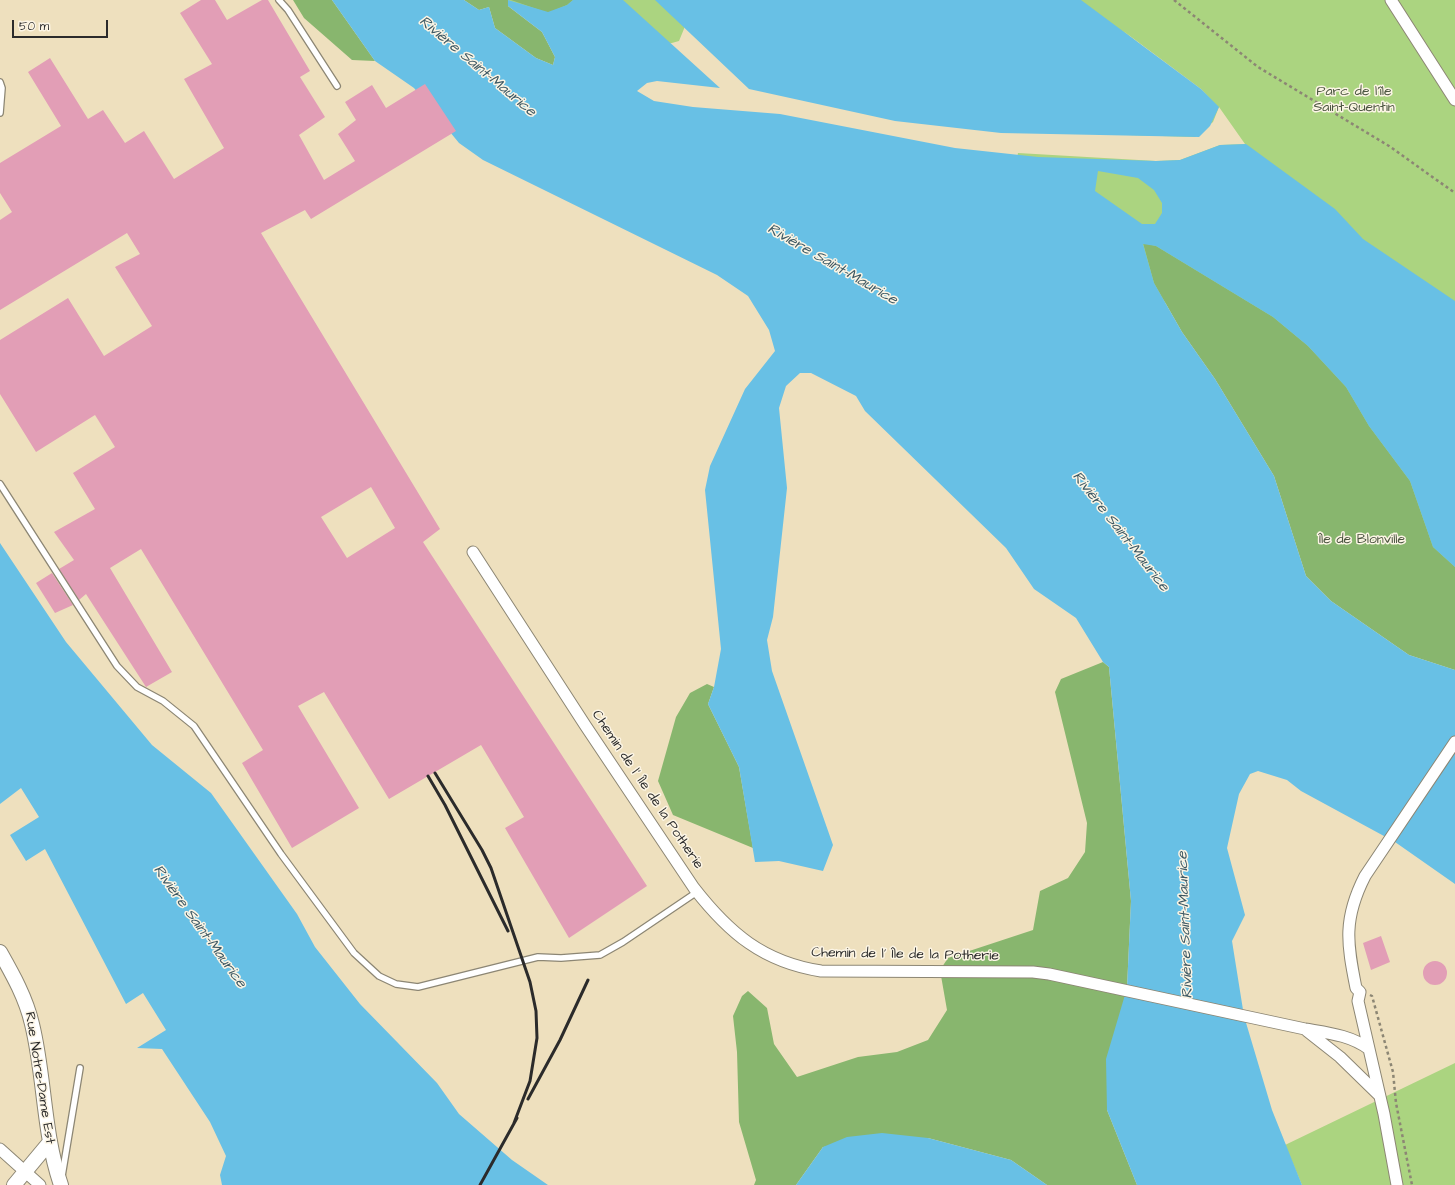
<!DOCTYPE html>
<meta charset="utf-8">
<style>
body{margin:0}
#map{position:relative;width:1455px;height:1185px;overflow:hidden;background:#eee0be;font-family:"Architects Daughter",sans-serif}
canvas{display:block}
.scale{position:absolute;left:12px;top:20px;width:96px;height:18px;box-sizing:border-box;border:2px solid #2b2b2b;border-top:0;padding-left:5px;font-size:12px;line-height:14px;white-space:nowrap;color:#2b2b2b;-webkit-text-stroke:3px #fcf5e5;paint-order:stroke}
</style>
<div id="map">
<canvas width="1455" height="1185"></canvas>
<div class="scale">50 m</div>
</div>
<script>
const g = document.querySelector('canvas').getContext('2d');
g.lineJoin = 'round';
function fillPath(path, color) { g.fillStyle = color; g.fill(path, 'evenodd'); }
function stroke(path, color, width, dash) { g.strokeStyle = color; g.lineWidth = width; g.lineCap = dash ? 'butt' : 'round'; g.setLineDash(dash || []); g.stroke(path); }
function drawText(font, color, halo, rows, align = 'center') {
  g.font = font + ' "Architects Daughter",sans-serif'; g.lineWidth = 3; g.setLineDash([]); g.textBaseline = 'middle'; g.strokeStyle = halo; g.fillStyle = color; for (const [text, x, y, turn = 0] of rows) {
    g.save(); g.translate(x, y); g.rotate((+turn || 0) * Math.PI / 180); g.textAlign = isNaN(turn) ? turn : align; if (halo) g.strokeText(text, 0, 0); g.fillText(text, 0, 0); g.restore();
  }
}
fillPath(new Path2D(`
 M491,0h203l1,2 -16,39 -36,10z
 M925,0h530v571l-439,-407 2,-11 138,8 24,-1 40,-15 25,-1 -26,-37 -6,15 -18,15 -168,-5zM1122,30l79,59 14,15z
 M1455,1063v122h-153l-17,-40z`), '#abd480');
fillPath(new Path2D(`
 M293,0h39l43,61 -23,-1 -48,-42z
 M464,0h44v6l34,26 13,25 -2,8 -17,-7 -41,-30 -6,-21 -10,3z
 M511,0h62l-6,5 -19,8z
 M1143,243l13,3 117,71 35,29 38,41 23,39 41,55 23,66 22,20v103l-46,-15 -78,-54 -25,-25 -32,-100 -59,-97 -33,-47 -28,-49z
 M1103,662l6,5 22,234 -4,87 -20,122 30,75h-90l-36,-25 -83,-22 -105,9 -27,38h-42l2,-5 -17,-58 -2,-70 -4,-36 9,-20 6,-5 19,17 7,36 23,33 61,-20 39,-5 31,-12 19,-30 -7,-40 8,-12 85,-28 7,-39 28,-13 17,-26 2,-29 -32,-131 6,-13z
 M707,684l7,3 -6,17 31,63 14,81 -80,-33 -15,-34 18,-64 14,-24z`), '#88b66e');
fillPath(new Path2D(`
 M332,0h132l15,10 10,-3 6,21 41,30 17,7 2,-8 -13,-25 -34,-26v-6l40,12 19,-7 6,-5h50l97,88 -63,-7 -10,2 -10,8 17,10 39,6 87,7 175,34 83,9 118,4 24,-1 40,-15 26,-1 89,65 28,30 92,62v266l-22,-20 -23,-66 -41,-55 -23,-39 -38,-41 -35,-29 -117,-71 -13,-2 11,39 28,49 33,47 59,97 32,100 25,25 78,54 46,15v214l-60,-42 -94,-51 -14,-11 -29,-9 -8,3 -11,20 -12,54 18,67 -13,26 12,75 28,94 30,75h-165l-30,-75 -1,-51 21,-71 4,-87 -22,-234 -6,-5 -27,-44 -42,-29 -28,-41 -141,-137 -9,-15 -45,-23h-11l-14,13 -7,22 8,80 -14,129 -6,23 5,31 61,174 -10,26 -44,-10 -24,1 -16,-95 -31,-63 6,-17 7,-38 -16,-159 5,-24 35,-77 30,-38 -6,-21 -21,-34 -31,-21 -234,-115 -24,-17 -45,-55 -39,-27zM1098,171l40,7 16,12 8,13v10l-7,11h-13l-47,-33z
 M655,0h426l120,89 18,18 -9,19 -11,11 -198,-4 -106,-12 -146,-32z
 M0,543l66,99 86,103 59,48 86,121 18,33 45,57 77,79 22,31 53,46 36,25h-326l-2,-10 6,-19 -16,-34 -48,-73 -25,-1 29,-18 -23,-37 -17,11 -81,-155 -19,12 -16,-26 29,-18 -18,-29 -21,16z
 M882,1133l46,5 83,22 36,25h-251l27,-38 24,-10z`), '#68c0e5');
fillPath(new Path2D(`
 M201,0h14l12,20 35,-20h6l42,71 -10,6 25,40 -26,18 25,45 31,-19 -17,-27 18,-14 -11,-18 27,-17 14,23 39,-24 31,47 -145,88 -6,-9 -44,23 179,296 -17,13 224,344 -78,52 -64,-110 19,-11 -43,-72 -92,54 -65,-107 -26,14 61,102 -67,40 -50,-85 21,-13 -122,-201 -31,19 62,104 -26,15 -60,-93 -7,6 -20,-31 15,-9 -20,-28 41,-23 -22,-36 42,-26 -20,-32 -59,37 -36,-58v-54l68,-42 36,58 48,-30 -37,-59 25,-13 -13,-21 -127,77v-90l12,-8 -12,-19v-30l61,-37 -33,-54 22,-14 38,61 15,-9 22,33 19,-12 30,48 50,-31 -40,-69 28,-15 -32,-51zM371,487l24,41 -48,30 -26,-41z
 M52,573l21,32 -18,8 -19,-30z
 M1381,936l9,26 -19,8 -8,-27z
 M1423 973a12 12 0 1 1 24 0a12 12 0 1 1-24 0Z`), '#e29eb6');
const service = new Path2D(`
 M279,0l9,10 49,76
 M0,82l2,6 -2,25
 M0,484l117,182 20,21 26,14 31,25 87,128 73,99 25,23 17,8 22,3 120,-30 23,1 39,-3 23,-13 74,-50
 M62,1176l18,-108`);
const minor = new Path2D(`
 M1391,0l64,100
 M473,552l112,173 109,163c35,45 69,74 127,83l212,1 16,2 256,55c23,4 45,6 64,20
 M1307,1031l33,26 39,38
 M0,1149l40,36
 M1397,1185l-13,-71 -26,-113 2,-9 -4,-4c-9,-45 -13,-69 9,-112l90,-134`);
const tertiary = new Path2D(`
 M0,952c13,23 26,46 32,72 13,53 11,109 29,161
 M14,1185l35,-42`);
stroke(service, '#8c8674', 8);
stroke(minor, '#8c8674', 13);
stroke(tertiary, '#8c8674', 16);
stroke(new Path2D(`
 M1174,0l84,67 131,79 66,47
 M1370,995l2,1 21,76 3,31 16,82`), '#8c8674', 2.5, [3, 3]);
stroke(service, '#fff', 5.5);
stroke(minor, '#fff', 11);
stroke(tertiary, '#fff', 14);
stroke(new Path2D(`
 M435,773l47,77 9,18 39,114 6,29 1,27 -7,43 -16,42
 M428,776l17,29 63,126
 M528,1099l32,-59 28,-60
 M480,1185l37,-67`), '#2b2b2b', 3);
drawText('14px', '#4b5540', '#fcf5e5', [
 ["Parc de l'île",1354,92],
 ["Saint-Quentin",1354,108],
 ["Île de Blonville",1362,540]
]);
drawText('14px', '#2b2b2b', '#fcf5e5', [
 ["Chemin de l' Île de la Potherie",647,790,56],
 ["Chemin de l' Île de la Potherie",905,955,1],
 ["Rue Notre-Dame Est",39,1078,81]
]);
drawText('italic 15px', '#3d5863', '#fcf5e5', [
 ["Rivière Saint-Maurice",477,67,40],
 ["Rivière Saint-Maurice",832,265,30],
 ["Rivière Saint-Maurice",1120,532,52],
 ["Rivière Saint-Maurice",1186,925,-92],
 ["Rivière Saint-Maurice",199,927,54]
]);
</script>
